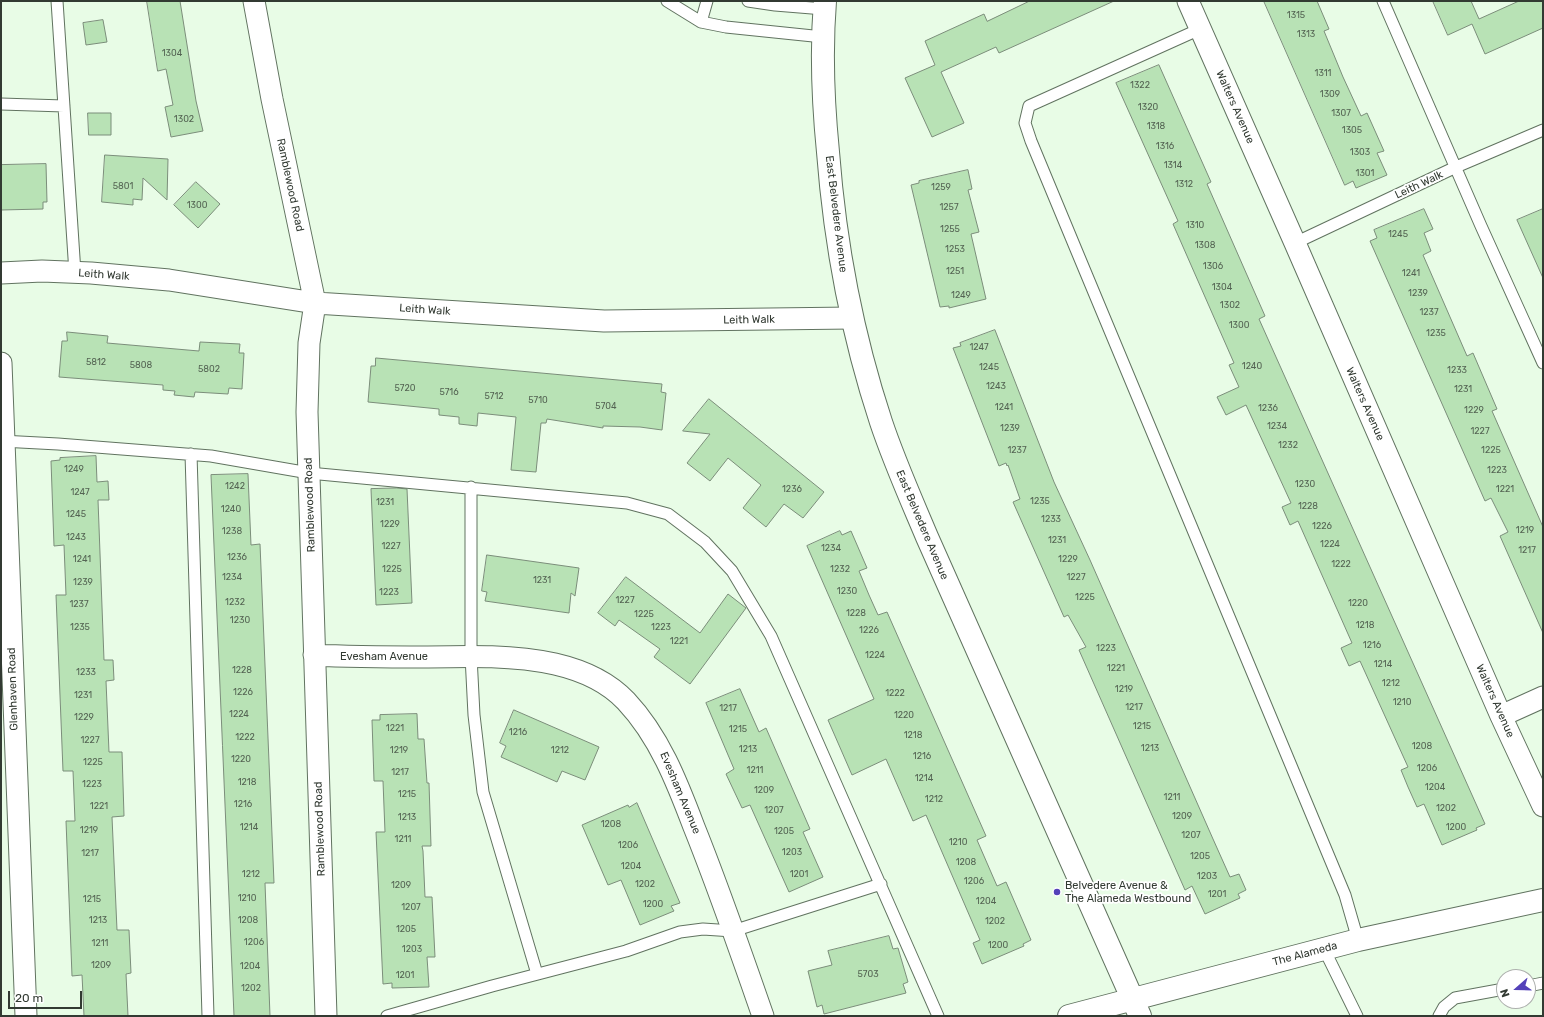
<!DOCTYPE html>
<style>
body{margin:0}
#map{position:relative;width:1544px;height:1017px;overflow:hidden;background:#e8fce6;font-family:Rubik,sans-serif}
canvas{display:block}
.frame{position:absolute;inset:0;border:2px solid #323a32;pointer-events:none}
.north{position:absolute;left:1496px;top:969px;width:40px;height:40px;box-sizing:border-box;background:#fff;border:1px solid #adb0ad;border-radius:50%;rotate:250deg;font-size:11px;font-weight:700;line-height:16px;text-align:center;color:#323a32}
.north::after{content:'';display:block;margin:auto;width:14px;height:18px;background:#5441b9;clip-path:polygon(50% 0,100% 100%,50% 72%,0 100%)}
.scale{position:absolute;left:8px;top:991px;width:74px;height:18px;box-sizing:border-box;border:2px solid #323a32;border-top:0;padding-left:5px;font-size:12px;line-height:14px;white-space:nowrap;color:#323a32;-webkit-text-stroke:3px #fff;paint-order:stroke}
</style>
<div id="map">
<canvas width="1544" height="1017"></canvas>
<div class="frame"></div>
<div class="north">N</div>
<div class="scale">20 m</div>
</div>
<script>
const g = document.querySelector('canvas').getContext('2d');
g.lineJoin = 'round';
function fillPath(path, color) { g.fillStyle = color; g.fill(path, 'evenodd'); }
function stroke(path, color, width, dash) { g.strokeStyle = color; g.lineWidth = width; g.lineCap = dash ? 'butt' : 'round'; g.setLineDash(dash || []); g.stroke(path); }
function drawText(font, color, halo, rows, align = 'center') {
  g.font = font + ' Rubik,sans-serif'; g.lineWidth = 3.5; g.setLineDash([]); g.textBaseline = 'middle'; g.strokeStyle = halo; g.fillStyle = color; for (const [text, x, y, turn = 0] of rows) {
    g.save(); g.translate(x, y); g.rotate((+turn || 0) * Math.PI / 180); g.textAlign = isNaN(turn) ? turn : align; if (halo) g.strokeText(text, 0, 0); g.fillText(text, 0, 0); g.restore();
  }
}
const building = new Path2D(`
 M147,1h33l16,100 7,30 -32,6 -6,-30 8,-2 -7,-36 -8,2z
 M1030,1h84l-115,52 -3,-6 -55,25 23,51 -32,14 -27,-59 30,-13 -10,-24 59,-27 3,7z
 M1264,1h53l12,28 -5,2 19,46 18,39 6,-3 17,38 -7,2 10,22 -31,13 -3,-7 -8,4z
 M1433,1h38l8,18 40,-18h24v27l-58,26 -13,-30 -24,11z
 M103,20l4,22 -21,3 -3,-22z
 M1159,65l52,117 -4,2 58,132 -6,3 226,505 -9,4 1,2 -35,15 -18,-41 -7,3 -9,-20 -7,-17 7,-3 -48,-106 -11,5 -8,-18 11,-5 -54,-122 -8,4 -8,-18 9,-4 -45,-98 -20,10 -9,-18 22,-10 -10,-22 5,-2 -61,-139 5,-3 -62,-138z
 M88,113h23v22h-22z
 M105,155l63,4 -1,41 -24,-22 -1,22 -9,-1v6l-31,-3z
 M46,164l1,38h-4v7l-42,1v-45z
 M968,170l4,19 -4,1 11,42 -8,2 15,65 -37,9v-2l-9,1 -29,-122 8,-2v-2z
 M196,182l24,22 -22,24 -24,-23z
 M1424,209l9,20 -9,4 7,18 -8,4 44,101 6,-3 24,56 -5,2 51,116v106l-43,-97 8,-4 -17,-34 -6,3 -115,-260 7,-3 -3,-8z
 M1543,209v69l-26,-58z
 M995,330l59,152 36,78 123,279 17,38 9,-3 7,16 -8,4 2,4 -35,16 -13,-28 -7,4 -106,-240 7,-3 -18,-32 -4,2 -51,-115 7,-3 -12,-34 -1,1 -1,-3 -7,3 -46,-118 8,-2 -1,-3z
 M67,332l41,4 -1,7 92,8 1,-9 40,2 -1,9h5l-2,36 -13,-1 -1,6 -33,-2 -1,5 -20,-2 1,-4 -12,-1v-5l-104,-8 3,-36h5z
 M376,358l286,26 -1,8 5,1 -4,37 -22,-3 -37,-1v2l-56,-9 -1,4h-5l-5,49 -25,-2 5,-53 -38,-4 -1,13 -18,-2v-7l-20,-2v-6l-71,-7 3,-36h4z
 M709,399l115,93 -21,26 -19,-14 -18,23 -23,-19 18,-23 -33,-27 -18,23 -23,-18 23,-29 -27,-3z
 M96,456l1,26 11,-1 1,19h-11l6,160h9l1,20 -8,1 3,71h13l2,64 -12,1 5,113h12l2,43 -5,1 2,42h-44l-2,-41 -10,1 -6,-155h9l-2,-50h-10l-7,-176h10l-2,-50 -10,1 -3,-85 9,-1v-2z
 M248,474l3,71 9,-1 14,339h-9l5,133h-36l-23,-541z
 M397,488l10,1 5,114 -36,2 -5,-116z
 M840,531l2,4 9,-4 16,37 -8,3 10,24 9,20 9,-3 99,224 -9,4 20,46 9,-4 25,58 -8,4 1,2 -42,18 -9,-21 7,-3 -54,-125 -13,6 -27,-62 -34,16 -24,-55 46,-21 -67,-153z
 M487,555l92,13 -4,28 -4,-3 -2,20 -84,-12 2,-9 -5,-1z
 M626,577l74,56 28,-39 18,14 -56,76 -36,-27 6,-8 -41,-29 -4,6 -17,-13z
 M740,689l19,43 7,-4 44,101 -7,3 20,45 -34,15 -39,-87 -8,3 -16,-34 8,-5 -28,-66z
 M514,710l85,37 -14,33 -23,-9 -5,11 -56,-25 5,-11 -6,-3z
 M417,714l1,25h6l3,44h2l2,63h-9l1,5 2,46h7l3,60h-8l2,30 -37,1v-5l-9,1 -7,-152h9l-1,-25 -1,-26h-9l-2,-61h8v-5z
 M637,803l43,100 -9,3 3,5 -34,14 -19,-45 -13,5 -26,-60 46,-20 1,2z
 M889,936l4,13 5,-1 10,34 -5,2 3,9 -82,21 -2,-9 -5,2 -9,-36 24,-6 -4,-14z`);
fillPath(building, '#b8e2b5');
stroke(building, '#7b8d7a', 1);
const lane = new Path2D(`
 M57,1l18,272
 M667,1l34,21 25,5 97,10
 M748,1l27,4 49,4
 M1383,1l98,225 62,137
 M701,22l6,-21
 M1200,29l-171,77 -4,17 6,18 44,106 270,648 13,45
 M1,104l63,2
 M1295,243l161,-76 87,-37
 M1,441l57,3 153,12 98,17 318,30 41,11 37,28 27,29 39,65 167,380
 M191,454l17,562
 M471,487v169l3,59 9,77 54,182
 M1324,949l33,67
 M1528,986l15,-3
 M387,1016l105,-30 134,-35 54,-19 23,-3 30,2 148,-47
 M1439,1016l5,-9 11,-9 49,-9`);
const street = new Path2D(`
 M254,1l18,98 43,204 -6,40 -2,69 19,604
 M1188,1l107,242 206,473 42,90
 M1,273l41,-2 49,2 78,7 146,23 289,18 248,-3
 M1,363l25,653
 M314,655c38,2 76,2 114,2 42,-1 86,-2 127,7 26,6 52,17 71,37 33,35 51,81 68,126 25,62 47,126 69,189
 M1501,716l42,-19`);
const secondary = new Path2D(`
 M825,1c-4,50 -2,101 3,151 7,92 24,182 53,270 13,39 30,77 46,115l213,479
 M1069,1016l289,-76 185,-40`);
stroke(lane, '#617360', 13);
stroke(street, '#617360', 23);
stroke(secondary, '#617360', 24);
stroke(lane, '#fff', 11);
stroke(street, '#fff', 21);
stroke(secondary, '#fff', 22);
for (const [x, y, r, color] of [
 [1057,892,4,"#5441b9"]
]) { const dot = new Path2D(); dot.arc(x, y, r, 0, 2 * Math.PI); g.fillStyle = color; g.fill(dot); stroke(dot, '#fff', 1.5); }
drawText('9px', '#546453', null, [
 ["1315",1296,15],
 ["1313",1306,34],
 ["1304",172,53],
 ["1311",1323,73],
 ["1322",1140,85],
 ["1309",1330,94],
 ["1320",1148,107],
 ["1307",1341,113],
 ["1302",184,119],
 ["1318",1156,126],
 ["1305",1352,130],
 ["1316",1165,146],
 ["1303",1360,152],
 ["1314",1173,165],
 ["1301",1365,173],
 ["1312",1184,184],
 ["5801",123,186],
 ["1259",941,187],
 ["1300",197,205],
 ["1257",949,207],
 ["1310",1195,225],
 ["1255",950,229],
 ["1245",1398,234],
 ["1308",1205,245],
 ["1253",955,249],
 ["1306",1213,266],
 ["1251",955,271],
 ["1241",1411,273],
 ["1304",1222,287],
 ["1239",1418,293],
 ["1249",961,295],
 ["1302",1230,305],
 ["1237",1429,312],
 ["1300",1239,325],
 ["1235",1436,333],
 ["1247",979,347],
 ["5812",96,362],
 ["5808",141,365],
 ["1240",1252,366],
 ["1245",989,367],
 ["5802",209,369],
 ["1233",1457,370],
 ["1243",996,386],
 ["5720",405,388],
 ["1231",1463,389],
 ["5716",449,392],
 ["5712",494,396],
 ["5710",538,400],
 ["5704",606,406],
 ["1241",1004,407],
 ["1236",1268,408],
 ["1229",1474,410],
 ["1234",1277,426],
 ["1239",1010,428],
 ["1227",1480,431],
 ["1232",1288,445],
 ["1237",1017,450],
 ["1225",1491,450],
 ["1249",74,469],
 ["1223",1497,470],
 ["1230",1305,484],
 ["1242",235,486],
 ["1236",792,489],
 ["1221",1505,489],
 ["1247",80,492],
 ["1235",1040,501],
 ["1231",385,502],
 ["1228",1308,506],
 ["1240",231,509],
 ["1245",76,514],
 ["1233",1051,519],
 ["1229",390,524],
 ["1226",1322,526],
 ["1219",1525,530],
 ["1238",232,531],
 ["1243",76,537],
 ["1231",1057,540],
 ["1224",1330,544],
 ["1227",391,546],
 ["1234",831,548],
 ["1217",1527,550],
 ["1236",237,557],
 ["1241",82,559],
 ["1229",1068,559],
 ["1222",1341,564],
 ["1225",392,569],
 ["1232",840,569],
 ["1234",232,577],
 ["1227",1076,577],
 ["1231",542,580],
 ["1239",83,582],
 ["1230",847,591],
 ["1223",389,592],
 ["1225",1085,597],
 ["1227",625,600],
 ["1232",235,602],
 ["1220",1358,603],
 ["1237",79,604],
 ["1228",856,613],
 ["1225",644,614],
 ["1230",240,620],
 ["1218",1365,625],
 ["1235",80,627],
 ["1223",661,627],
 ["1226",869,630],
 ["1221",679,641],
 ["1216",1372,645],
 ["1223",1106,648],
 ["1224",875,655],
 ["1214",1383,664],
 ["1221",1116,668],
 ["1228",242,670],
 ["1233",86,672],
 ["1212",1391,683],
 ["1219",1124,689],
 ["1226",243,692],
 ["1222",895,693],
 ["1231",83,695],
 ["1210",1402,702],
 ["1217",1134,707],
 ["1217",728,708],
 ["1224",239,714],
 ["1220",904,715],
 ["1229",84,717],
 ["1215",1142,726],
 ["1221",395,728],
 ["1215",738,729],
 ["1216",518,732],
 ["1218",913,735],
 ["1222",245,737],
 ["1227",90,740],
 ["1208",1422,746],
 ["1213",1150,748],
 ["1213",748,749],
 ["1219",399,750],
 ["1212",560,750],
 ["1216",922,756],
 ["1220",241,759],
 ["1225",93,762],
 ["1206",1427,768],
 ["1211",755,770],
 ["1217",400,772],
 ["1214",924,778],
 ["1218",247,782],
 ["1223",92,784],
 ["1204",1435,787],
 ["1209",764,790],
 ["1215",407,794],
 ["1211",1172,797],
 ["1212",934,799],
 ["1216",243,804],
 ["1221",99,806],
 ["1202",1446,808],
 ["1207",774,810],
 ["1209",1182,816],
 ["1213",407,817],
 ["1208",611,824],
 ["1214",249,827],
 ["1200",1456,827],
 ["1219",89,830],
 ["1205",784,831],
 ["1207",1191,835],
 ["1211",403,839],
 ["1210",958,842],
 ["1206",628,845],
 ["1203",792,852],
 ["1217",90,853],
 ["1205",1200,856],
 ["1208",966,862],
 ["1204",631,866],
 ["1212",251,874],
 ["1201",799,874],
 ["1203",1207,876],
 ["1206",974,881],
 ["1202",645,884],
 ["1209",401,885],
 ["1201",1217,894],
 ["1210",247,898],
 ["1215",92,899],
 ["1204",986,901],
 ["1200",653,904],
 ["1207",411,907],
 ["1213",98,920],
 ["1208",248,920],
 ["1202",995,921],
 ["1205",406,929],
 ["1206",254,942],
 ["1211",100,943],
 ["1200",998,945],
 ["1203",412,949],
 ["1209",101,965],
 ["1204",250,966],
 ["5703",868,974],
 ["1201",405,975],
 ["1202",251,988]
]);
drawText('11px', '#323a32', '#fff', [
 ["Walters Avenue",1235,107,66],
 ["Ramblewood Road",290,185,78],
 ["Leith Walk",1419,185,-25],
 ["East Belvedere Avenue",836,214,83],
 ["Leith Walk",104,275,4],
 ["Leith Walk",425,310,4],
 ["Leith Walk",749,320,-1],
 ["Walters Avenue",1365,404,66],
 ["Ramblewood Road",310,505,-92],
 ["East Belvedere Avenue",922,525,67],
 ["Evesham Avenue",384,657],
 ["Glenhaven Road",13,689,-92],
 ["Walters Avenue",1495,701,66],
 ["Evesham Avenue",680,793,67],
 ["Ramblewood Road",320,829,-92],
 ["The Alameda",1305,954,-15]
]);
drawText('11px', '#323a32', '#fff', [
 ["Belvedere Avenue &",1065,886],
 ["The Alameda Westbound",1065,899]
], 'left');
</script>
